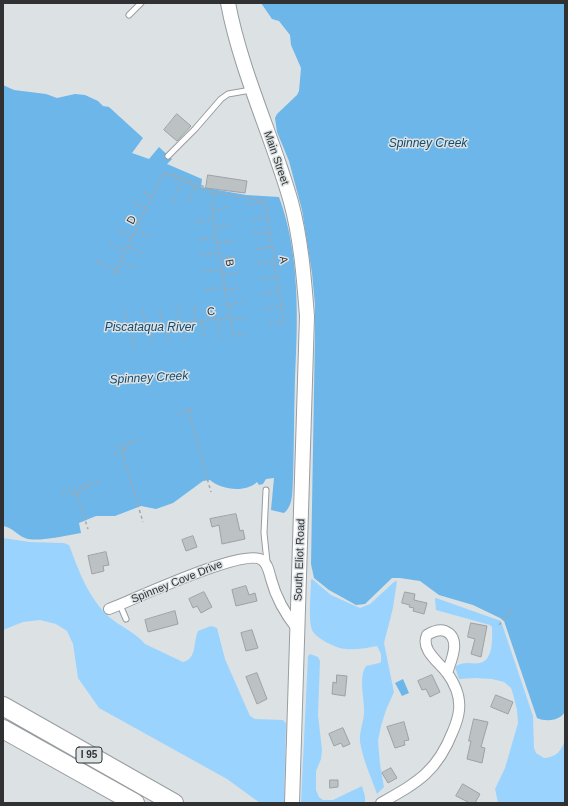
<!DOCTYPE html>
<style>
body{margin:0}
#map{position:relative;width:568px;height:806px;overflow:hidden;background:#dce1e4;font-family:Helvetica,sans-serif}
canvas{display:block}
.frame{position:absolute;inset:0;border:4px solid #2f3132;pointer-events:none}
</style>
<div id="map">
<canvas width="568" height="806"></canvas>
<div class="frame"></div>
</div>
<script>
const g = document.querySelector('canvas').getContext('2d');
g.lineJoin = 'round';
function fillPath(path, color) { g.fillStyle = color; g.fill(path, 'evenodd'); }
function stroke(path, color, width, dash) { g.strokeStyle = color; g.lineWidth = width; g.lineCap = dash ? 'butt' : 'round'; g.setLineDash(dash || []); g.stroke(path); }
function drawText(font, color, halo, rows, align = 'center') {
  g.font = font + ' Helvetica,sans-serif'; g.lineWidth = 3; g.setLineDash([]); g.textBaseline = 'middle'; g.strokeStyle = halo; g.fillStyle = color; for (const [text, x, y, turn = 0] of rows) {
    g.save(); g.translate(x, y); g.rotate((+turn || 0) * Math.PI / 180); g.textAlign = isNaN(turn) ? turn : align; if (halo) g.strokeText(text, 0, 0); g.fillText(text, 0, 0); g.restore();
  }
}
fillPath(new Path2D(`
 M3,538l27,4 34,1 5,2c10,26 19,52 39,71 11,10 27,16 37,28l38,18c14,-3 10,-20 15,-31l13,-5 6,2 8,31 25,57 5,3 28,1 3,3 -2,80h-24l-33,-24 -128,-71 -21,-30 -5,-34 -6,-13 -11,-7 -16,-4 -17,2 -20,8z
 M312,579l19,16 29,13 10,-4 24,-22 3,-1 -4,27 -9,35 10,49 -8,18 -5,16 -3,15 2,23 4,23 -7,7c-6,-17 -14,-34 -17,-52 -1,-10 3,-18 4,-28 1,-13 -6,-37 2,-48l13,-3 2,-1v-8l-4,-8c-10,2 -21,4 -31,3 -9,0 -31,-11 -34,-19 -4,-11 -1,-38 -1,-50z
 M436,598l65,23 32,95 1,32 2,5 8,5c13,-1 17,-7 21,-18v63h-67l-3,-14 10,-21 13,-45 -1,-13 -4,-16 -2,-6 -7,-6 -12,-3 -17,-1 -16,1 -4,-12c4,-3 7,-4 12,-4 4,0 9,1 13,0 14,-3 12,-26 12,-36l-2,-2 -54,-15 -1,-11z
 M310,654l8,3 2,4 -2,54 4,35 -1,9 -5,12v19l3,7 4,3h10l29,-14 3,10v7h-64l7,-147z`), '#9ad4fe');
fillPath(new Path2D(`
 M261,3h304v709c-6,9 -19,10 -28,6l-33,-97 -4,-3 -27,-13 -34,-10 -19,-14 -20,-3h-8l-27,26 -9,1 -27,-15 -15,-12 -3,-14 4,-231v-28l-3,-32 -10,-63 -13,-49 -12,-29 -2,-14 2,-4 20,-19 2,-4 2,-23 -10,-23 -1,-10 -11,-14 -7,-2z
 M3,85l11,5 32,4 11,4 18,-4 10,1 13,6 5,5 6,1 34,31 -11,15 17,6 10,-12 13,12 -5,5 35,15 -1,8 45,8 33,2c21,57 19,121 16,181 -1,33 -1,67 -2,101 -1,11 1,26 -9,34l-13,-3 3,-32 -8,1 -3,5 -4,1 -2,-3c-11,11 -36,8 -47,-2l-7,1 -30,22 -17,6 -15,-3 -26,10h-19l-17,7 2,10c-13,2 -46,10 -56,5 -8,-3 -13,-11 -22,-12z
 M403,679l6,14 -7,3 -7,-13z`), '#6cb6e9');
const building = new Path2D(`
 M177,114l14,12 -14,15 -13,-11z
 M208,175l39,6 -2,12 -39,-5z
 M236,514l4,17 3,-1 2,9 -23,5 -3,-19 -7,2 -2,-8z
 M193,536l4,11 -11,4 -4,-11z
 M106,552l3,13 -6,1 1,5 -12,3 -4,-18z
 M246,586l3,9 6,-2 2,8 -21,5 -4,-16z
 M204,592l8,15 -11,6 -4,-7 -4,2 -4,-9z
 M405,592l10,2 -1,6 13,3 -3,11 -11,-3 1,-3 -5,-1 1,-2 -8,-2z
 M175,611l3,13 -30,8 -3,-12z
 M471,623l16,3 -6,31 -10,-3 4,-15 -7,-2z
 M252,630l6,18 -12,3 -5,-18z
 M257,673l10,26 -10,5 -11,-27z
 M337,675l10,1 -2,20 -13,-2 1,-12 3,1z
 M432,675l8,17 -10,5 -4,-8 -4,1 -4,-9z
 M496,695l17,7 -5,12 -17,-7z
 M474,719l14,3 -7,25 4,1 -3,15 -15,-4 4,-18h-2z
 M404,722l5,18 -5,1 1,4 -10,3 -8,-21z
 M343,728l7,16 -7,3 -2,-4 -7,3 -5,-12z
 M391,768l6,10 -9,5 -6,-10z
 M330,780h8v7l-8,1z
 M463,784l17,10 -5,9h-5l-14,-7z`);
fillPath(building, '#bcc1c4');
stroke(building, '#9da1a5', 1);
const service = new Path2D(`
 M129,15l12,-12
 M168,156l27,-27 26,-30 7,-5 23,-4
 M266,490l-2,43 3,29
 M120,605l6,14`);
const minor = new Path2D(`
 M109,609c24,-9 135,-62 153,-49 6,4 7,12 9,19 5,19 14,35 27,51
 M381,803c37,-21 56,-31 72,-72 6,-14 9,-27 3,-42 -2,-5 -5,-11 -9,-16 -7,-10 -27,-23 -20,-38 5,-3 12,-6 18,-4 17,7 6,30 2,42`);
const secondary = new Path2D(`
 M228,3c13,69 44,132 63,199 10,37 13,76 16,114l-15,487`);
const motorway = new Path2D(`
 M3,706l171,97
 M3,729l132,74`);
stroke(service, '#989da0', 7);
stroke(minor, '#989da0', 12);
stroke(secondary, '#989da0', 16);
stroke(motorway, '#989da0', 20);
stroke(new Path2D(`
 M164,172l41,19 60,10 19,121 -16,3
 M173,175l32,12
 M144,192l8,5
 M214,193l-2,17 21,126 13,-2
 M188,201l8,-14
 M132,202l14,7
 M173,203l9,-23
 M249,204l16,-1
 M212,210l16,-3
 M126,216l13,7
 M252,219l16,-2
 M196,222l18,-3
 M215,228l17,-3
 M136,229l16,8
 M118,231l14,6
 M254,234l16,-2
 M199,240l18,-3
 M218,243l16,-2
 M110,244l15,7
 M128,246l16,8
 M256,249l16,-2
 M201,255l18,-3
 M220,259l17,-3
 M96,261l28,13
 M121,261l16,8
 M258,264l17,-2
 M203,272l19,-3
 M114,274l50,-102
 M223,275l16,-3
 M261,279l16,-2
 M206,290l19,-3
 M225,290l14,-2
 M263,294l16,-3
 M228,305l13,-3
 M194,306l2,16
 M178,307l2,16
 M264,309l18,-2
 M125,310l3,20
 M143,310l3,18
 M160,310l2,16
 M218,319l3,19
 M230,320l14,-2
 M202,321l3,19
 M184,323l2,19
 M167,326l3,18
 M149,328l2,18
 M131,330l3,19
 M123,331l107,-14
 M188,410l23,82
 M178,414l15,-5
 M129,443l-7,9 21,70
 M117,448l23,-9
 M115,454l13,-4
 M62,492l39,-11
 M76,493l12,36
 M71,495l11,-4 8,-6
 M499,625l15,-18`), '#a4a8aa', 1.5, [3, 3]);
stroke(service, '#fff', 5);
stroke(minor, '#fff', 10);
stroke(secondary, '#fff', 14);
stroke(motorway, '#fff', 18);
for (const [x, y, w] of [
 [89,755,26]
]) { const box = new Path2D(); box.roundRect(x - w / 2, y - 8, w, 16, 3); g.fillStyle = '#dce1e4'; g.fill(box); stroke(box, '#2f3132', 1); }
drawText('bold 10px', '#2f3132', null, [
 ["I 95",89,755]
]);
drawText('11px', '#2f3132', '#dce1e4', [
 ["Main Street",276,158,71],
 ["D",132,220,-64],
 ["A",283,260,81],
 ["B",229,263,81],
 ["C",211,312,-7],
 ["South Eliot Road",300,560,-88],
 ["Spinney Cove Drive",177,582,-22]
]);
drawText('italic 12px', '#124b6d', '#dce1e4', [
 ["Spinney Creek",428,144],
 ["Piscataqua River",150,328],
 ["Spinney Creek",149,378,-3]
]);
</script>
